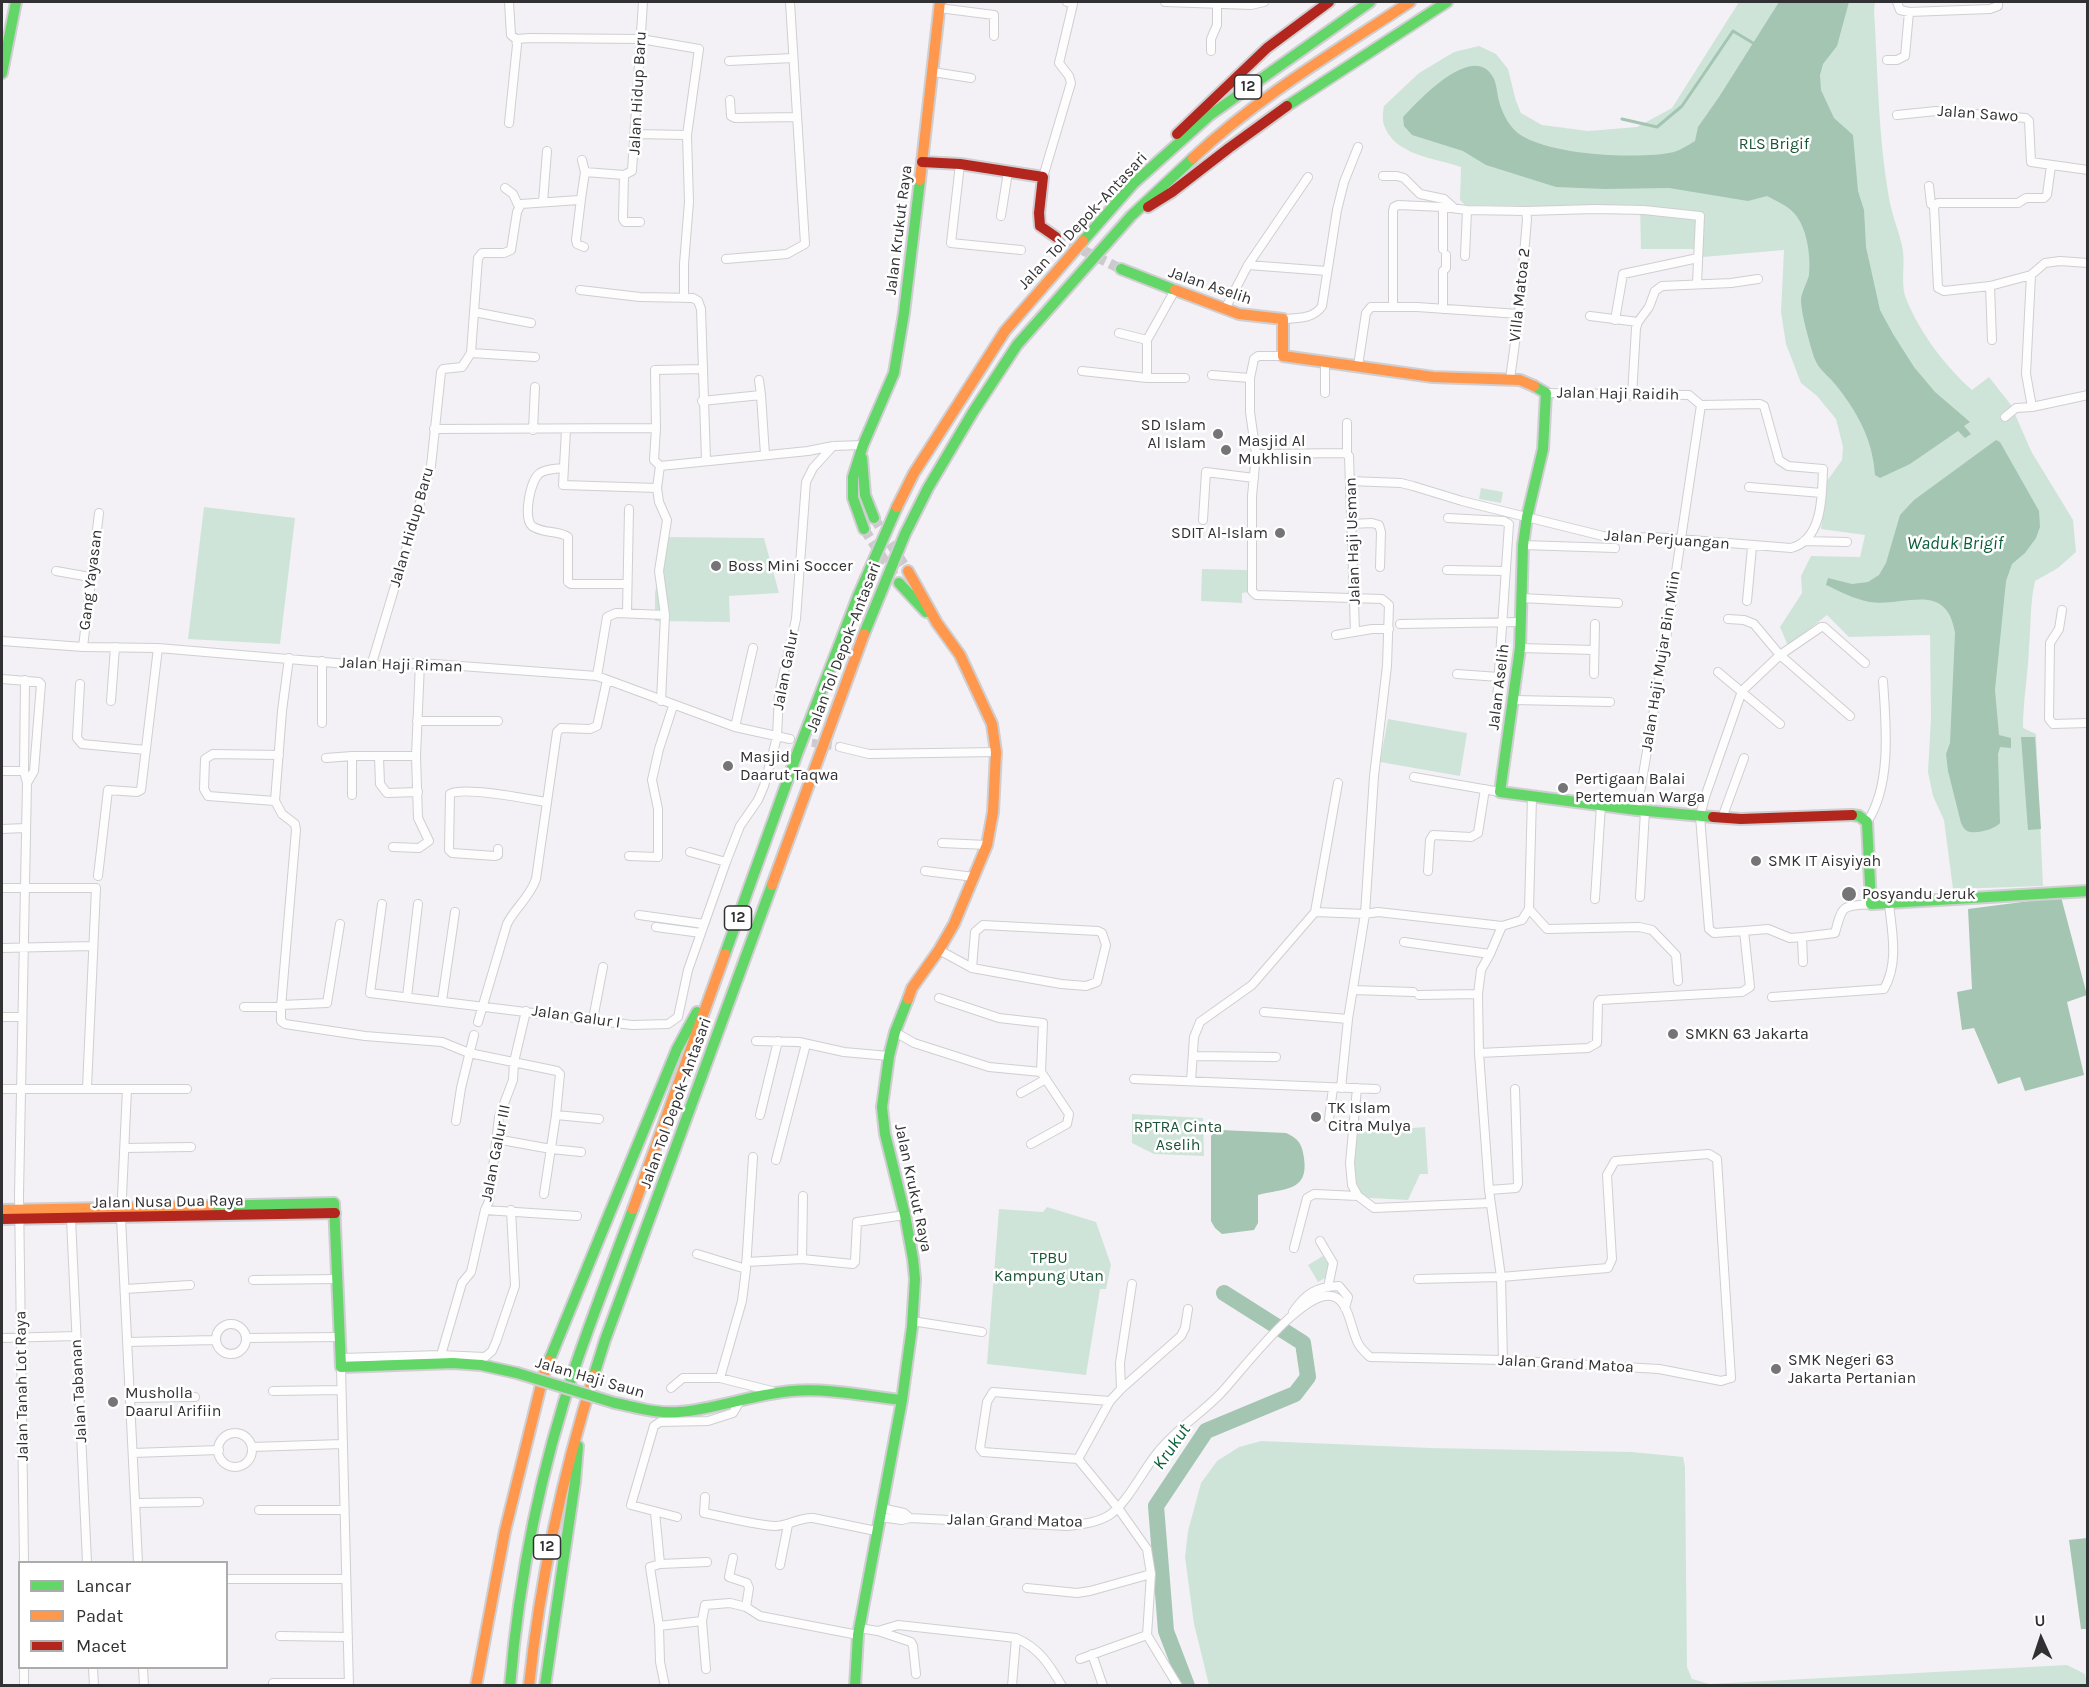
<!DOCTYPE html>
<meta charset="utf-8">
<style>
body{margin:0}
#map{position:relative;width:2089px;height:1687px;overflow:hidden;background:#f3f1f5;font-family:Karla,sans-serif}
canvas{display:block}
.frame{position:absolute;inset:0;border:3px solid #313032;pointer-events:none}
.legend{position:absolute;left:18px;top:1561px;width:210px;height:108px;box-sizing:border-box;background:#fff;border:2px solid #adacad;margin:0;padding:8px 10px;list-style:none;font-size:18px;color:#313032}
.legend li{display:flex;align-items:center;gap:12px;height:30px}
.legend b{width:30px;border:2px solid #adacad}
.north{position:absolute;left:2011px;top:1609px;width:60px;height:60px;-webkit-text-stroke:4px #fff;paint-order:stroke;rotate:357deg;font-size:16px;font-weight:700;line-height:24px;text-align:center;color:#313032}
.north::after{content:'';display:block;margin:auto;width:21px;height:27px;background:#313032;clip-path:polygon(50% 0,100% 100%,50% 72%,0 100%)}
</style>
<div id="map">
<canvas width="2089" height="1687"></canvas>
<div class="frame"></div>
<ul class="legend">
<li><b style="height:8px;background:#63d668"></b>Lancar</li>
<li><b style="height:8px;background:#ff974d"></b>Padat</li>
<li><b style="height:8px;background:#b3261e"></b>Macet</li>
</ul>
<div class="north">U</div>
</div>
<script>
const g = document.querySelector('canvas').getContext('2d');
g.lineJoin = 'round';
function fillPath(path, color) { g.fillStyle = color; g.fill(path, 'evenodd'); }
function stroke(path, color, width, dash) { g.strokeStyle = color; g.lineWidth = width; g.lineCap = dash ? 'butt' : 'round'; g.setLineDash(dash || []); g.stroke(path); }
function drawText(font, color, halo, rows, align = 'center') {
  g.font = font + ' Karla,sans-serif'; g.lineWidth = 5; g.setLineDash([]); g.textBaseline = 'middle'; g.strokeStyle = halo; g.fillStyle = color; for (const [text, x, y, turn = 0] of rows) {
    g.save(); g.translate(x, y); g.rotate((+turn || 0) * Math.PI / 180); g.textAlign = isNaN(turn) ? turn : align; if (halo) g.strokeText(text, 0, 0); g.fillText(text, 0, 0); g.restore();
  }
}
fillPath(new Path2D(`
 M1739,2h136l-1,8c4,63 4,126 15,188 3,18 11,35 14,53 2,17 -3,35 4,50 14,33 38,65 65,89l17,-13 22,28 20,46 42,69 3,32 -18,16 -23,13c-5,22 -4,44 -6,67 -1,27 -6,53 -6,80l13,6 7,152 -90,3 -9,-69 -11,-24 -5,-24 3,-54 -1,-83 -81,2 -22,-22 -39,31 -8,-19 22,-34 -1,-17 10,-20 49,1 5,-22 -44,-6 6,-48 15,-21 1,-13 -7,-28 -19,-23 -16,-13 -15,-39 -5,-32 3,-62 -81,7 -2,-8h-60l-1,-41 -175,-3 -5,-5 1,-33c-27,-9 -67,-12 -77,-42 -2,-6 -1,-14 0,-19l35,-33 35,-21 25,-6 17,8 12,15 8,32 5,12 21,12 46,6 49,-4 35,-19z
 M1481,488l22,4 -2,11 -22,-4z
 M204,507l91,11 -15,126 -92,-5z
 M666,537l98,1 15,55 -50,3 1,26 -75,-1v-28z
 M1202,569l47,1v22l-7,1v10l-41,-2z
 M1388,719l79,14 -7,43 -80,-14z
 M1132,1114l71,4 1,38 -50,-2 -22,-11z
 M1425,1127l3,47h-8l-12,26 -56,-3 -3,-40 6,-24z
 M1047,1207l49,15 15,43 -5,24h-6l-14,86 -99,-11 12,-155 44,3z
 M1323,1256l11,17 -16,9 -10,-17z
 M1261,1441l170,7 201,4 51,5 2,10 2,200 5,12 18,5 357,-19 18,9 2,11h-878l-15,-61 -9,-67 3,-26 13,-48 16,-22 22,-14z`), '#cfe4d8');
fillPath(new Path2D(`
 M1779,2h70l-12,44 -14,18 -3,11 1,15 13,28 19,17 5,56 6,19 2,37 14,63 13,24 21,33 21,25 35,30 -6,4 7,8 -6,4 -7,-7 -48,33 -30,14 -5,-3c-2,-35 -18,-64 -40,-91 -11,-13 -18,-15 -23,-33 -4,-15 -10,-34 -11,-50 0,-9 6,-17 8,-26 2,-19 -2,-48 -15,-62 -7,-8 -18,-12 -27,-17l-19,5 -79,-13 -64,1 -49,-2 -70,-22 -23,-14 -51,-16 -8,-9 -1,-9c16,-17 72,-78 91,-38 3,7 3,15 5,22 2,8 7,19 12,25 20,30 130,34 163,26 7,-2 14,-7 21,-11l3,-14 21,-30z
 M1996,440l4,2 39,69 1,16 -4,11 -11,15 -13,11 -6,17 -11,109 4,45 12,3v10l-11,-1 -2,7 2,69c-5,6 -25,12 -33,8 -3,-2 -4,-4 -6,-8l-13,-52 -2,-17 4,-11 5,-110c-8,-53 -51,-26 -85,-31 -16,-3 -29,-10 -44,-17l2,-7 24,6 16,-2 11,-7 7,-12 14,-48 14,-15z
 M2021,737h14l6,92 -13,1z
 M2061,897l26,98 -20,7 17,73 -59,16 -5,-14 -22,7 -24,-56 -12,2 -5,-38 15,-3 -4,-80z
 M1221,1130l65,3c13,6 16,11 18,25 5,34 -20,30 -46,37v28l-4,7 -32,4 -7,-6 -4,-7v-85l4,-5z
 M2087,1538v91h-6l-12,-89z`), '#a3c5b1');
stroke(new Path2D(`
 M1622,119l35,8 25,-21 51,-75 20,12`), '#a3c5b1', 3);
stroke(new Path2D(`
 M1187,1686l-21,-55 -10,-125 50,-75 89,-37 13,-17 -5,-34 -79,-50`), '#a3c5b1', 16);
stroke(new Path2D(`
 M800,741l40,6`), '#cccace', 8, [8, 4]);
stroke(new Path2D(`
 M1056,237l65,32
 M874,518l34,53
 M864,529l35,54`), '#cccace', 10, [10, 5]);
const street = new Path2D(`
 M509,2l2,33 5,4 1,6 -8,78
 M1165,2l86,3 13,-3
 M1897,2l3,8 9,2 81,-3 8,-3v-4
 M939,8l55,7v21
 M516,39l15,-1 110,1 58,10 -12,86 2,67 -5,62v34
 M1211,51v-12l6,-14v-23
 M1887,60h10l8,-4 4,-44
 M729,61l64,-3
 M933,72l38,6
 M730,100l1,16 4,2 62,-1
 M1897,115l39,-4 90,7 3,3 2,41 57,8
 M635,134l52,1
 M582,160l3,12
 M960,164l-9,79 70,7
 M2051,166l-4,29 -3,3h-18l-8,5h-80l-4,3 4,82 6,3 46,-5 41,-11 14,-12 15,-2 28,2
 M624,175l-1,44 2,3h15
 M1383,176h14l7,2 16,16 24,5 10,9
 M1043,177l28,-94 -2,-7 -10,-13 14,-59 -6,-2
 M1929,186l2,18 3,2
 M505,188l8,6 6,13
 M581,199l-5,41 1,4 7,3
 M543,202l4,-51
 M1443,207v42
 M1001,216l7,-44
 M1465,256l2,-46
 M726,259l61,-5 18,-10 -15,-242
 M1248,265l79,6
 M2031,275l-5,99 6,33
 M1990,286l2,54
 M580,290l60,7 53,1 5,3 3,8 5,151
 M1393,307v-96l1,-4 4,-2 45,2 24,3 59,1 69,-2 49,1 56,6 -3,68
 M1225,309l23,-44 60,-88
 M1443,309v-38l3,-3v-13
 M474,312l57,11
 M1590,316l48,6
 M1283,319c14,-1 31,0 39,-13l15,-96 7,-28 14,-35
 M1615,320l8,-46 75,-16
 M1119,333l28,7 28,-50 -3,-1
 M1147,340v38h38
 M471,353l64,4
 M1283,356h-25l-4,3 -4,19v34l6,42 -4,42v95l4,4 126,4 7,6 -2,61 -13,110 -9,138 -17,105 -7,69
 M1358,366l8,-53 5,-6h46l102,7
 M1082,371l65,7
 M1212,375l38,3
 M1510,379l9,-65 8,-95 -1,-8
 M759,380l2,15
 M1325,393v-31
 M1632,396l4,-68 2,-6 11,-15 6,-16 7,-5 69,-3 27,-4
 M702,401l59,-6 4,60
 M2005,417l11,-9 16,-1 56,-12
 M1347,423v30
 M656,428l-1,-58 47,-1
 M434,429l222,-1 -2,32 6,6 148,-15 25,-5 30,-1
 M533,430l2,-43
 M566,430l-3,55 94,3
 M1256,454l89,-1 4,3 6,176
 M660,466l-3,22 2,14 8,18 -8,51 6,44 -4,86
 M563,468c-7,1 -17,1 -23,5 -10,7 -17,45 -8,53 10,8 27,4 36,11v45l3,2h56
 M1350,481l51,2 12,3 49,15 141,35 19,2 32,-1 137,11c32,-8 31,-53 32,-79l-35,-3 -9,-6 -15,-54 -4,-2 -59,1 -12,-10 -143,-2
 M1749,487l73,6
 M1448,518l56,3 5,3 -12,176
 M1203,520l3,-48 48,6
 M1351,524l21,-1 7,2 2,7 -1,35
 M1804,541l43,1
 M1523,545l92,3
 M1447,570l59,1
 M56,571l34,6
 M1521,598l97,5
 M1747,601l5,-54
 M2062,610l-3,19 -9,14 -1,76 4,5 35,-1
 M627,613l2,-104
 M1728,619l16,1 10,4 26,31 70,61
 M1400,624l121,-2
 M1336,635l36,-6h17
 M2,641l81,6 75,1 213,18 49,-3 177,13 138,51 55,12
 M83,647l16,-134
 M1520,648l74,2
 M322,661v62
 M371,666l60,-200 10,-94 2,-3 19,-2 9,-14 7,-95 4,-5h22l7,-3 6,-38 4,-8 58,-4 2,-1 4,-27 39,3 8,-4 11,-169
 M1718,672l62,52
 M1457,674l42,3
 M1594,674l1,-50
 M597,676l10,-59 9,-4 49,2
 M2,679l37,3 2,2 -7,87 -7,12
 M80,684l-3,54 5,6 64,6
 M1514,700l96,2
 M111,701l4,-54
 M417,721h81
 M735,727l18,-79
 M840,747l29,7 127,-2
 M352,756v39
 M379,757l1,27 7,9 31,-1
 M326,758l26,-2h64
 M2,771h22
 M1414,777l86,15
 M1338,783l-23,129 50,2 13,-2 124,14
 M275,801l7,13 13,10 1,6 -15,177v14l4,3 80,12 77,6 27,11 88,18 3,3 -4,41
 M275,801l-67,-5 -4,-7 1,-30 8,-5 66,1
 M275,801l7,-90 7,-53
 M1637,810l29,-171 35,-234
 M1722,818l22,-60
 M1867,822c25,-37 19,-98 16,-141
 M2,829l23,-1
 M942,843l45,2
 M393,847l26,1 10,-7 -11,-23 -2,-62 4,-93
 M498,849v6l-3,1 -43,-3 -3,-3 1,-56c13,-8 78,5 96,8
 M690,852l36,10
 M629,856l29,1v-48l-6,-29 7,-31 14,-43
 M925,871l49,6
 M1428,871l2,-31 3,-5 38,2 7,-4 7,-44
 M98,876l10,-86 29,2 4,-2 17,-142
 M2,888h94l-9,200
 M1640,897l5,-86
 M1595,899l6,-94
 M382,904l-12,89 262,32 36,-1 10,-7 10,-47 38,-108 14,-36 18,-26 6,-14 13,-49 2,-43 17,-75 10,-137 7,-14 20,-22
 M1529,909l18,20 92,-2 13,3 24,25 2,26
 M639,915l65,9
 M656,927l45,6
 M1744,931l-30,2 -5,-4 -9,-113 5,-19 37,-106 38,-36 41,-28h3l41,36
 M1404,942l86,12
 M2,948l91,-2
 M939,950l33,18 89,16 25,2 11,-4 9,-37 -4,-12 -4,-2 -115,-6 -8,7 -3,36
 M1803,962l-1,-25 33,-4c8,-30 7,-26 36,-29
 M1353,990l60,2
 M1419,995l59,-1
 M407,997l11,-93
 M1772,997l112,-8c15,-26 8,-57 5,-85
 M939,998l60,20 44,5 -2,49 28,42 -2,10 -36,20
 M442,1001l13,-89
 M281,1005l46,-2 13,-79
 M244,1007h37
 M1264,1012l84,7
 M2,1017h19
 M593,1019l10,-52
 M478,1022l29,-98c8,-16 23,-27 29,-45l21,-147 4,-4 29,1 7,-3 10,-46
 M895,1032l19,11 75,24 52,5
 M756,1041l43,1 45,10 45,4
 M1479,1053l109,-5 9,-5 1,-40 2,-3 142,-8 8,-5 -6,-56 24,-2 22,9 12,-1
 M1193,1056l83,1
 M1134,1079l242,10
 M1191,1081l3,-44 6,-15 52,-37 63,-73
 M1357,1088l-7,75 2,22 6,11 16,12 116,-5
 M2,1089h185
 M127,1089l-6,129 17,344
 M1021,1093l25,-14
 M760,1115l18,-74
 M1329,1119l4,-31
 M456,1121l5,-33 13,-53
 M496,1139l55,10 30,3
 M125,1148l66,-1
 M776,1160l30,-116
 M1489,1190l27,-2 2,-4 -3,-95
 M544,1194l12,-79 43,4
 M485,1210l92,6
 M71,1219l16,343
 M1320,1241l13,22 -5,24
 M1294,1248l13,-50 7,-4 44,2
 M697,1254l49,15
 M802,1259l1,-63
 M746,1262l56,-3 51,5 2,-2 2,-40 48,-7
 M253,1280l84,-1
 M125,1289l65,-4
 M1293,1312c13,-19 23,-25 46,-26l9,11 -3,11
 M912,1321l70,11
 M216 1339a15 15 0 1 1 30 0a15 15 0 1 1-30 0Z
 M2,1338l74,-2
 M246,1338l94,-1
 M127,1342l89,-2
 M441,1355l21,-72 9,-11 14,-62 4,-9 10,-84 14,-37 1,-18 12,-51
 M341,1358l100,-3 44,2 7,-6 4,-9 19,-56 -4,-76
 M1503,1360l-2,-83 -12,-87 -10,-137 -1,-59 3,-24 9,-16 12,-28 20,-6 7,-11 3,-112
 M341,1367l8,319
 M720,1378l22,-77 4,-32 7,-112
 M671,1388l12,-10h37l52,13
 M1121,1389l-1,-26 12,-79
 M273,1391l68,-1
 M130,1398l65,-1
 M218 1450a17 17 0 1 1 34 0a17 17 0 1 1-34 0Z
 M252,1447l90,-3
 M133,1453l86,-3
 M1078,1459l-95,-7 -3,-4 7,-46 6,-10 117,9
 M705,1497l-1,16c22,4 50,12 71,13 14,0 25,-9 38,-8l63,13
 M135,1503l64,-1
 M881,1508l23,5 6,5
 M259,1510h85
 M655,1512l5,52 47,-2
 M677,1517l-46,-12 23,-79 6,-4 48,-1 25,-8 7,-12
 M879,1517l23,3 8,-2 157,8c16,-2 31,-3 44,-12 18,-14 32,-44 47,-62 18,-23 43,-38 63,-59 18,-18 87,-113 116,-95 13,9 14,32 21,45 2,5 8,10 12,14l133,3 156,9 62,12 10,-3 -14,-219 -8,-5 -94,7 -8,14 5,84 -4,9 -107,9 -83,2
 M733,1558l-4,19 18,6 2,5 -3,19
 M24,1562l-5,-367 8,-412 -3,-12 1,-91
 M780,1565l8,-40
 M226,1579h120
 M1027,1588l50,5 13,-2 61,-17
 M659,1626l-9,-59 10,-3
 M859,1628l19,3 33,11 2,4 3,28
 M878,1631l20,-6 118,13c23,10 33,26 46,48
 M280,1636l68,1
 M1092,1654l11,32
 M1080,1659l67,-24
 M93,1668l1,18
 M143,1668l1,18
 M706,1669l-4,-48 3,-16 25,-2 16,4 14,9 98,19
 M273,1683h76
 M24,1686v-18
 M665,1686l-5,-24 -1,-36 43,-5
 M1012,1686l4,-48
 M1178,1686l-31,-51 4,-61 -4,-25 -29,-41 -40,-49 32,-58 11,-12 60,-53 4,-8 3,-19`);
const fast = new Path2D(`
 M2,73l14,-71
 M1287,106l160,-104
 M1083,241l51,-58 76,-68 160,-113
 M1121,269l51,20
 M1534,386l12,7 -3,56 -16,68 -4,28 -3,103 -20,144 137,18 76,7
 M862,458l3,37 9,23
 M864,529l-11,-31v-21l10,-32 31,-72 10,-60 16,-133
 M899,583l27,29
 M864,634l41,-100 23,-46 45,-76 44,-67 114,-129 62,-58
 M1852,815l7,1 8,6 4,82 217,-13
 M725,954l72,-200 61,-158 39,-89
 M210,1206l124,-3 7,164 112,-4 28,2 36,8
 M549,1361l128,-312 20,-37
 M594,1375l11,-35 167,-455
 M615,1403c21,4 42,11 64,9 38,-3 75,-18 113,-21 37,-3 74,5 110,9
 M510,1686c9,-110 31,-218 66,-322 18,-52 38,-104 57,-155
 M545,1686l30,-204 3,-36
 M855,1686l3,-51 44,-235 10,-73 3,-48 -2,-20 -8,-44 -20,-81 -3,-27 7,-51 6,-24 13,-33`);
const slow = new Path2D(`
 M1193,158c65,-61 143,-107 217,-156
 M920,180l20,-178
 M1175,290l64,24 44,5v37l150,21 87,3 14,6
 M897,507l17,-34 91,-142 78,-90
 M772,885l92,-251
 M908,999l4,-11 27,-38 15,-26 33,-79 6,-33 3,-60 -4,-28 -32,-69 -23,-32 -29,-52
 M633,1209l92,-255
 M2,1210l208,-4
 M476,1686l29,-155 38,-154 6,-16
 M529,1686c11,-106 33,-209 65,-311`);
const jam = new Path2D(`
 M1177,134l90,-86 62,-46
 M922,162l38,2 83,13 -4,36 1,13 16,11
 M1148,207l24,-15 57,-44 58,-42
 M1713,817l28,2 111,-4
 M2,1219l333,-6`);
stroke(street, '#cfced0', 10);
stroke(fast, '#cfced0', 14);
stroke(slow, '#cfced0', 14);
stroke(jam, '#cfced0', 14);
stroke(street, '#fdfdfe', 8);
stroke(fast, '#63d668', 10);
stroke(slow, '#ff974d', 10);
stroke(jam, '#b3261e', 10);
const fastBridge = new Path2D(`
 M517,1373l98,30`);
stroke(fastBridge, '#cfced0', 14, []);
stroke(fastBridge, '#63d668', 10);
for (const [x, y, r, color] of [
 [1218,434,6,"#757476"],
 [1226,450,6,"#757476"],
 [1280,533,6,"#757476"],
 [716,566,6,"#757476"],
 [728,766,6,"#757476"],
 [1563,788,6,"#757476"],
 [1756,861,6,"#757476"],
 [1849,894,8,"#757476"],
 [1673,1034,6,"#757476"],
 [1316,1117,6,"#757476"],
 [1776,1369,6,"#757476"],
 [113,1402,6,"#757476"]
]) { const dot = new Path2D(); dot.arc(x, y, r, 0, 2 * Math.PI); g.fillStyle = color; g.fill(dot); stroke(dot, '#fff', 2); }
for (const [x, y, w] of [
 [1248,87,27],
 [738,918,27],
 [547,1547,27]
]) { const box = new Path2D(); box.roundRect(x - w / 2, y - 12, w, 24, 4.5); g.fillStyle = '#fff'; g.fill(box); stroke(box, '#313032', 1.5); }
drawText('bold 15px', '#313032', null, [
 ["12",1248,87],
 ["12",738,918],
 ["12",547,1547]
]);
drawText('16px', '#313032', '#fff', [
 ["Jalan Hidup Baru",638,93,-87],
 ["Jalan Sawo",1978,114,4],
 ["Jalan Tol Depok–Antasari",1083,221,-47],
 ["Jalan Krukut Raya",899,230,-83],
 ["Jalan Aselih",1210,286,19],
 ["Villa Matoa 2",1520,295,-84],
 ["Jalan Haji Raidih",1618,394,1],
 ["Jalan Hidup Baru",412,527,-74],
 ["Jalan Perjuangan",1667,540,4],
 ["Jalan Haji Usman",1353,541,-92],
 ["Gang Yayasan",91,580,-83],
 ["Jalan Tol Depok–Antasari",844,647,-69],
 ["Jalan Haji Mujar Bin Miin",1661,661,-81],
 ["Jalan Haji Riman",401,665,2],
 ["Jalan Galur",786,670,-79],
 ["Jalan Aselih",1499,687,-83],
 ["Jalan Galur I",576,1017,8],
 ["Jalan Tol Depok–Antasari",676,1103,-70],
 ["Jalan Galur III",496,1153,-79],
 ["Jalan Krukut Raya",913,1188,78],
 ["Jalan Nusa Dua Raya",168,1202,-1],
 ["Jalan Grand Matoa",1566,1364,3],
 ["Jalan Haji Saun",590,1378,16],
 ["Jalan Tanah Lot Raya",22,1386,-91],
 ["Jalan Tabanan",79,1391,-93],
 ["Jalan Grand Matoa",1015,1521,1]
]);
drawText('16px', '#1a5436', '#fff', [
 ["RLS Brigif",1774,144],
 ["RPTRA Cinta",1178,1127],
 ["Aselih",1178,1145],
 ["TPBU",1049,1258],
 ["Kampung Utan",1049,1276]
]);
drawText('16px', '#313032', '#fff', [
 ["SD Islam",1206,425,"right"],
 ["Al Islam",1206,443,"right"],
 ["Masjid Al",1238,441],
 ["Mukhlisin",1238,459],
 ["SDIT Al-Islam",1268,533,"right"],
 ["Boss Mini Soccer",728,566],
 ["Masjid",740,757],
 ["Daarut Taqwa",740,775],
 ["Pertigaan Balai",1575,779],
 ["Pertemuan Warga",1575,797],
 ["SMK IT Aisyiyah",1768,861],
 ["Posyandu Jeruk",1862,894],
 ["SMKN 63 Jakarta",1685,1034],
 ["TK Islam",1328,1108],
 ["Citra Mulya",1328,1126],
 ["SMK Negeri 63",1788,1360],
 ["Jakarta Pertanian",1788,1378],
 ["Musholla",125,1393],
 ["Daarul Arifiin",125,1411]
], 'left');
drawText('italic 18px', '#095f39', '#fff', [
 ["Waduk Brigif",1955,544],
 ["Krukut",1172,1447,-55]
]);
</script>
